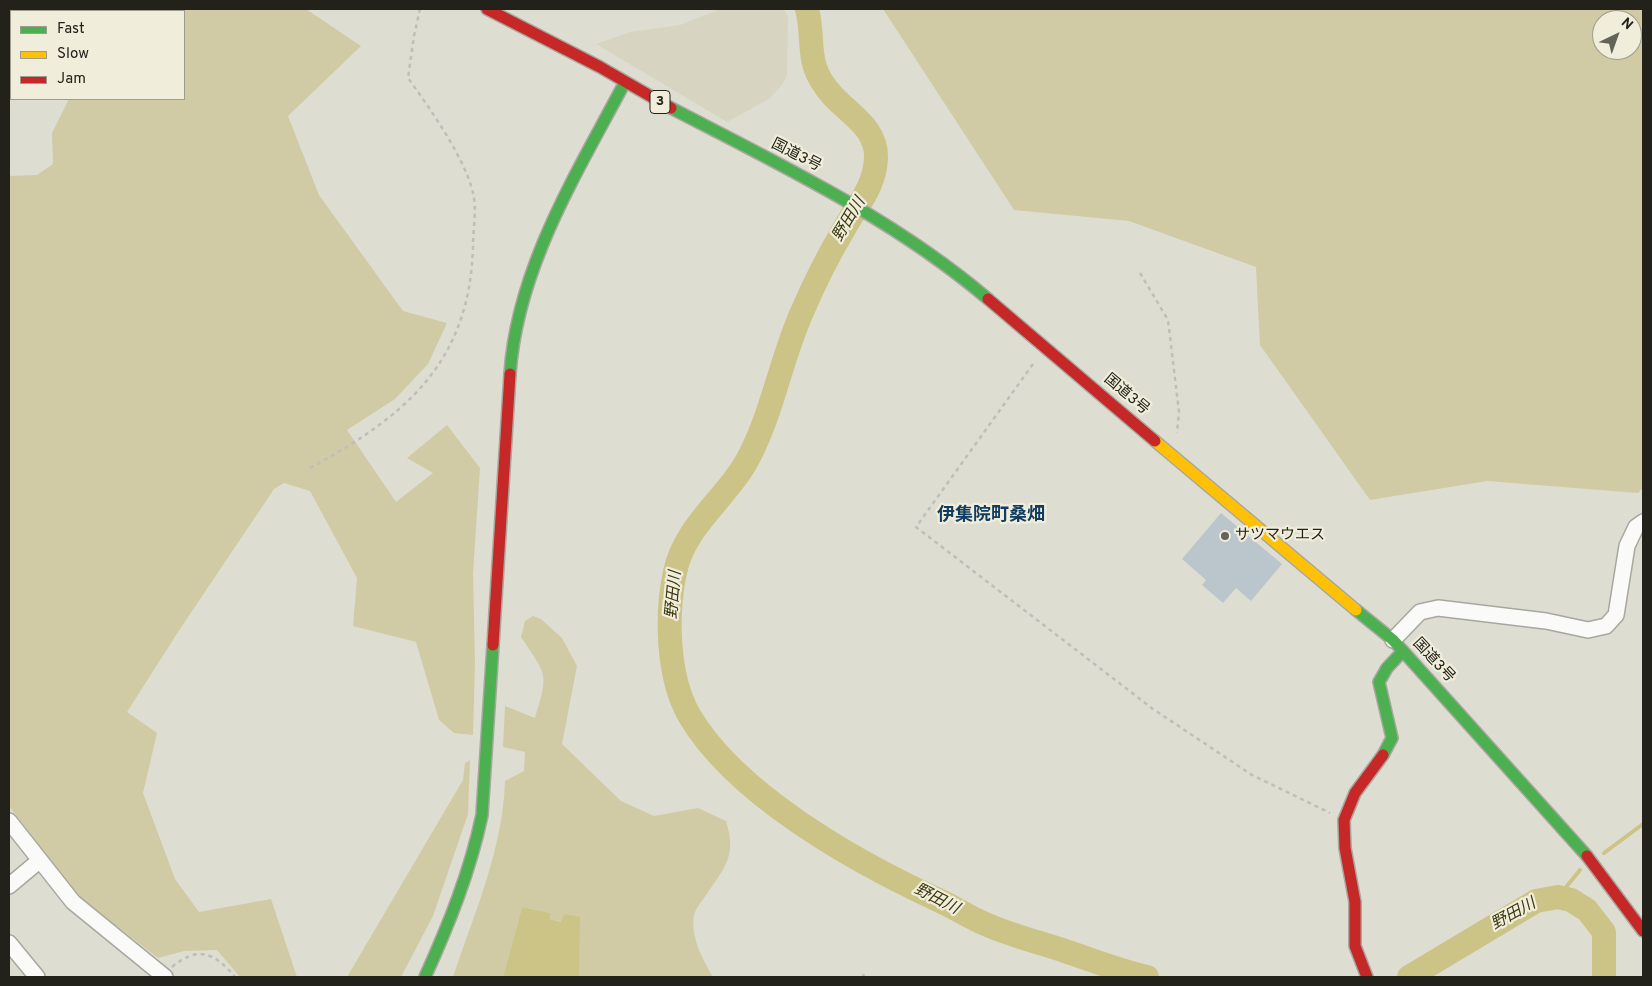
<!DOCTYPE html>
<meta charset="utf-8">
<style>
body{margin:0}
#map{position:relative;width:1652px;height:986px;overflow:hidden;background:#deddd2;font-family:Overpass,sans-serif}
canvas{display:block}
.frame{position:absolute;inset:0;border:10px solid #22211a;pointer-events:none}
.legend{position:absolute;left:10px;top:10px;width:175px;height:90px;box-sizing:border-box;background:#f0eeda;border:1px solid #9e9c8d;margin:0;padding:6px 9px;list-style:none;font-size:15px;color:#22211a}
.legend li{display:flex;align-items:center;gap:10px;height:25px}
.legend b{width:25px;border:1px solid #9e9c8d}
.north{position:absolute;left:1592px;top:10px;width:50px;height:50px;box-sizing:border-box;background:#f0eeda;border:1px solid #9e9c8d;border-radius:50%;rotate:42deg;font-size:14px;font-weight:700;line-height:20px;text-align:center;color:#22211a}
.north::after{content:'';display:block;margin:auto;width:18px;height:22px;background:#64635a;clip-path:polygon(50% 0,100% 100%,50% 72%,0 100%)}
</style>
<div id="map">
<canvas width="1652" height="986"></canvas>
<div class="frame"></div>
<ul class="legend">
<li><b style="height:6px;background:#4caf50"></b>Fast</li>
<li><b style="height:6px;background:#ffc107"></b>Slow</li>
<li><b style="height:6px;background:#c62828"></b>Jam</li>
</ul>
<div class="north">N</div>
</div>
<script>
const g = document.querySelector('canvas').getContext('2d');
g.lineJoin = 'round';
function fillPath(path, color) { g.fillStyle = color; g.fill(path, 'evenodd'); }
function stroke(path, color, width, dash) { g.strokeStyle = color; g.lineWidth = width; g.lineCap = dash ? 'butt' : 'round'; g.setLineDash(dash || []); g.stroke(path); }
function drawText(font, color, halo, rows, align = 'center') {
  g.font = font + ' Overpass,"Noto Sans JP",sans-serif'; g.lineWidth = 4.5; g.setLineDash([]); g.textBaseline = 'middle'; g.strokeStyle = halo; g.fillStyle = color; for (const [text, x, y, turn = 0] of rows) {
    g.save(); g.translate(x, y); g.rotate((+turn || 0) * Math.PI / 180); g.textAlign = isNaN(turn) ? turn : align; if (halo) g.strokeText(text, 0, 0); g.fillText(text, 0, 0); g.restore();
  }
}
fillPath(new Path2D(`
 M720,9h63l5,7 -1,59 -5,10 -13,14 -42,23 -131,-78 34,-12 50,-7z`), '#d7d5c2');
fillPath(new Path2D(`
 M182,9h124l55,37 -73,70 31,79 84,116 44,12 -19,41 -33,35 -48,31 49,72 37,-29 -26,-15 40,-33 33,43 -7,106 2,90 -2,71 -19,-2 -15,-13 -23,-78 -63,-16 4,-48 -47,-87 -26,-8 -10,6 -94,140 -53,83 30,21 -14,60 32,86 24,33 72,-13 26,78h-57l-23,-27 -33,1 -26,7 -81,-63 -68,-89v-630l28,-1 16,-11 -1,-31 17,-34h115z
 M883,9h760v479l-5,5 -151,-12 -117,19 -110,-155 -4,-78 -127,-46 -115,-11zM1602,20h30v30h-30z
 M533,616l8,3 21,19 15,28 -15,78 59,57 33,15 44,-8 28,13c11,35 -1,46 -20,74 -4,6 -10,13 -12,20 -4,21 9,45 19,62h-134v-60l-17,5 -12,-3 1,-6 -29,-6 -19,70h-50c21,-63 50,-128 52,-196l19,-10 1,-19 -22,-5 2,-41 30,12c14,-45 12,-42 -14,-81l4,-16z
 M470,760l-2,54 -35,102 -32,61h-54l116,-197 2,-17z`), '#d0cba5');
fillPath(new Path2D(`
 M522,907l29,6 -1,6 11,3 3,-8 16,3 -1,60h-76z`), '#ccc487');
stroke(new Path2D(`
 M1604,853l39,-29
 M1558,897l22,-27`), '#ccc487', 4);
stroke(new Path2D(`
 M807,9c9,36 -4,53 25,86 18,20 45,33 44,63 -1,29 -19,47 -32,71 -16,27 -30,55 -42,83 -21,47 -29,98 -52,143 -21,42 -65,69 -75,117 -9,42 -8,104 14,143 46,79 165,146 247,184 16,7 31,17 47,24 26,12 55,19 82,28 27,9 54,20 82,26
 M1409,977l127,-76 22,-4 13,3 16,10 17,22v45`), '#ccc487', 24);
fillPath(new Path2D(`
 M1221,513l61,51 -31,37 -15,-13 -13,15 -21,-18 4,-5 -24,-21z`), '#bbc6cc');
const street = new Path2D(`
 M1393,640l27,-28 18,-4 108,13 42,9 18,-4 10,-11 11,-69 9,-19 7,-5
 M9,821l64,81 92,75
 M9,886l31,-26
 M9,943l28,34`);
const fast = new Path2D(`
 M671,108c110,57 223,111 317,191
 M510,374c7,-106 67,-201 115,-292
 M1356,610l37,30 194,216
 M1383,755l9,-17 -13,-56 8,-14 16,-17
 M425,977c24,-53 45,-105 57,-162l11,-170`);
const slow = new Path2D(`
 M1155,441l201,169`);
const jam = new Path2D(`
 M487,9l113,58 71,41
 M988,299l167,142
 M493,645l17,-271
 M1587,856l56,75
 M1367,977l-12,-31v-44l-10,-54 -1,-28 11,-27 28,-38`);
stroke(street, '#a8a79f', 18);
stroke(fast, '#a8a79f', 14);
stroke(slow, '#a8a79f', 14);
stroke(jam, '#a8a79f', 14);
stroke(new Path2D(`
 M1140,273l28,47 11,92 -2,21
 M1033,364l-117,163 237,182 99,66 78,38
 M310,468c96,-52 160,-106 163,-222 0,-17 4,-37 0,-53 -8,-35 -44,-86 -65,-115l6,-42 6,-27
 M172,967c26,-22 43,-14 63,10
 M863,977l1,-3`), '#bfbeba', 2.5, [4, 4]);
stroke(street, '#fafaf8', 15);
stroke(fast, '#4caf50', 11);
stroke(slow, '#ffc107', 11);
stroke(jam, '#c62828', 11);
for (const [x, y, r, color] of [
 [1225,536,5,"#64635a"]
]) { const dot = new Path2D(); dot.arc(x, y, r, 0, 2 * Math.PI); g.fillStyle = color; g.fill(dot); stroke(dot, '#f0eeda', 2); }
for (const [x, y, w] of [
 [660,102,20]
]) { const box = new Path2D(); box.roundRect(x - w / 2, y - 11.5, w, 23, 4); g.fillStyle = '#f0eeda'; g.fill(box); stroke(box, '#22211a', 1); }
drawText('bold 14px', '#22211a', null, [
 ["3",660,102]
]);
drawText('15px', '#22211a', '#f0eeda', [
 ["国道3号",796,156,27],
 ["国道3号",1126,395,40],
 ["国道3号",1433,661,47]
]);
drawText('15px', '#22211a', '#f0eeda', [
 ["サツマウエス",1235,536]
], 'left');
drawText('italic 16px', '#3b3712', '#f0eeda', [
 ["野田川",850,220,-59],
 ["野田川",675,595,-85],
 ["野田川",936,900,27],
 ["野田川",1514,915,-29]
]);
drawText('bold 18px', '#113b60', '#f0eeda', [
 ["伊集院町桑畑",991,516]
]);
</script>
